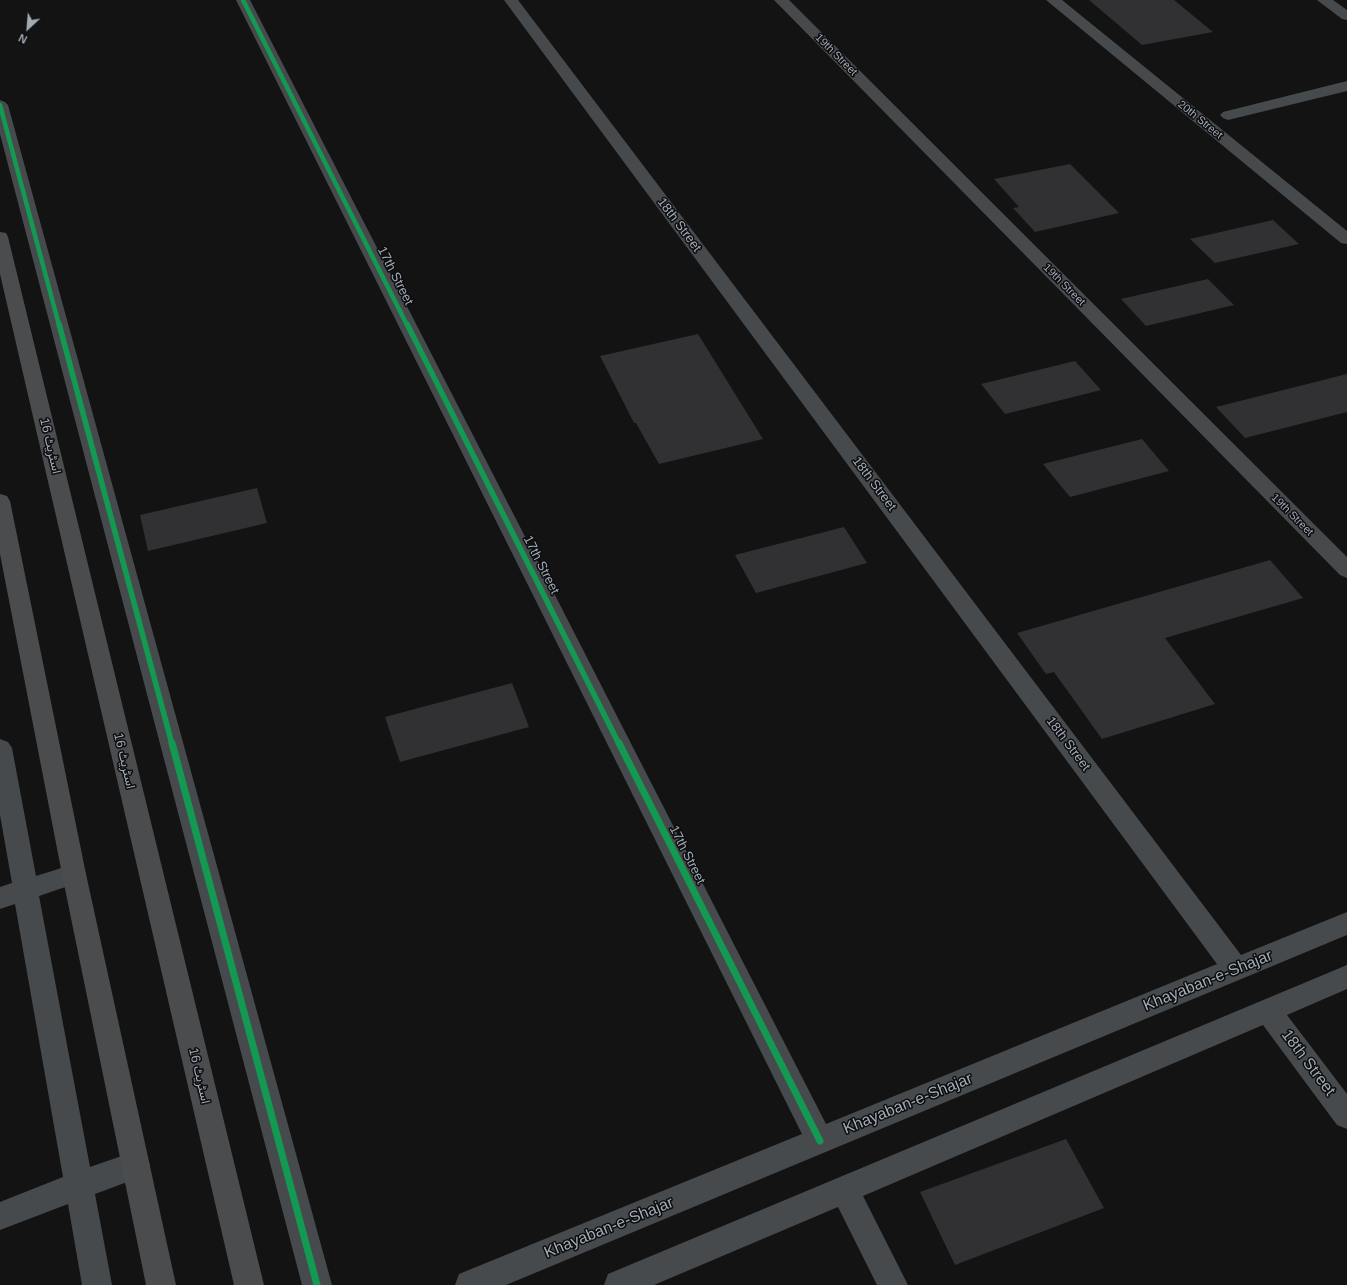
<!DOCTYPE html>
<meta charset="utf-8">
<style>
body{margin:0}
#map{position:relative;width:1347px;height:1285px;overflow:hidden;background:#131313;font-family:Helvetica,sans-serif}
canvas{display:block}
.north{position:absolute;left:8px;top:8px;width:40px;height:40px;-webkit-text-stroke:3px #0d0d0f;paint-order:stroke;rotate:206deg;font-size:11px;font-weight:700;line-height:16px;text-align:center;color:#a2acb6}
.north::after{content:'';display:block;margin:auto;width:14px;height:18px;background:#a2acb6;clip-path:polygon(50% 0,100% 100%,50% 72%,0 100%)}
</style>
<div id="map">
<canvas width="1347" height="1285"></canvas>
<div class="north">N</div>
</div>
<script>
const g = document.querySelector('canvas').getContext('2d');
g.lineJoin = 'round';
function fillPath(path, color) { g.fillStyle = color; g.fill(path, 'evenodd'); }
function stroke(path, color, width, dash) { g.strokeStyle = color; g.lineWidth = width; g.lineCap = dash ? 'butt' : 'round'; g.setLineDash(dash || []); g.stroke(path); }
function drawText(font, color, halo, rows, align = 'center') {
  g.font = font + ' Helvetica,Vazirmatn,sans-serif'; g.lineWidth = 3; g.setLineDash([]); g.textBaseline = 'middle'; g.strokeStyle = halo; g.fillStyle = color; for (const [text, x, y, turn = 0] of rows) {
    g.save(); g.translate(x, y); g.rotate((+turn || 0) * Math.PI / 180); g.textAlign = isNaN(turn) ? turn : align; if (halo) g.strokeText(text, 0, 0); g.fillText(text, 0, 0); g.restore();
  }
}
fillPath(new Path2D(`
 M1089,0h85l39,32 -71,13z
 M1070,164l49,49 -84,19 -22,-24 6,-1 -25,-28z
 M1273,220l26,24 -84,19 -25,-24z
 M1208,279l26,26 -88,21 -25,-27z
 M698,334l65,105 -104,25 -23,-41h-2l-34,-67z
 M1075,361l26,29 -96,24 -24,-30z
 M1347,374v38l-102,26 -29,-31z
 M1142,439l27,32 -99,26 -27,-33z
 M257,488l10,35 -119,28 -8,-36z
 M844,527l23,36 -111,30 -21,-38z
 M1270,560l33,38 -138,40 50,66 -113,35 -48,-67 -8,2 -29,-41z
 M512,683l17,44 -129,35 -15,-45z
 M1066,1139l38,69 -149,57 -35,-73z`), '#313133');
fillPath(new Path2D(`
 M236,0h14l576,1124 391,-160 -713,-964h14l723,955 106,-43v23l-841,350h-51l4,-11 343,-140z
 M774,0h15l558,557v21l-7,-3z
 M1046,0h16l285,231v13l-6,-1z
 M1317,0h16l14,10v10l-5,-1z
 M1347,81v10l-119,29 -5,-2 -3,-3 3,-3z
 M0,100l5,2 3,3 324,1180h-30l-302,-1151z
 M0,739l8,3 4,6 24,128 38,-12 9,3 3,7 -3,7 -44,15 51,271 46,-16 10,4 4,10 -4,10 -51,19 17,91h-30l-14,-81 -68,26v-28l63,-25 -48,-273 -15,5v-22l12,-4 -12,-68z
 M1347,965v24l-60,26 60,79v35l-10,-4 -74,-100 -400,171 45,89h-31l-39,-78 -184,78h-50l4,-11z`), '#474a4c');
fillPath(new Path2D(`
 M0,232l6,1 2,4 256,1048h-30l-234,-1011z
 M0,494l7,2 3,5 76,373 90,411h-30l-84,-411 -62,-320z`), '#4a4c4e');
stroke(new Path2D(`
 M243,0l164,325
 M0,105l59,220`), '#139951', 4.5);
stroke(new Path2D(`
 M59,324l113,420
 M407,324l212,420`), '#139951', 5.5);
stroke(new Path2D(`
 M172,743l145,542
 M619,743l201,398`), '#139951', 7);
drawText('11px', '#a2acb6', '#0d0d0f', [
 ["19th Street",836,55,45],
 ["20th Street",1200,120,39],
 ["19th Street",1064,285,45],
 ["19th Street",1292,515,45]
]);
drawText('13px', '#a2acb6', '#0d0d0f', [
 ["18th Street",679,225,53],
 ["17th Street",395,276,63],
 ["اسٹریٹ 16",50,446,77],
 ["18th Street",874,484,53],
 ["17th Street",541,565,63],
 ["18th Street",1068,744,53],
 ["اسٹریٹ 16",124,761,77],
 ["17th Street",687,855,63],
 ["اسٹریٹ 16",199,1076,77]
]);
drawText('16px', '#a2acb6', '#0d0d0f', [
 ["Khayaban-e-Shajar",1208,981,-22],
 ["18th Street",1308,1063,53],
 ["Khayaban-e-Shajar",908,1104,-22],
 ["Khayaban-e-Shajar",609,1228,-22]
]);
</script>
